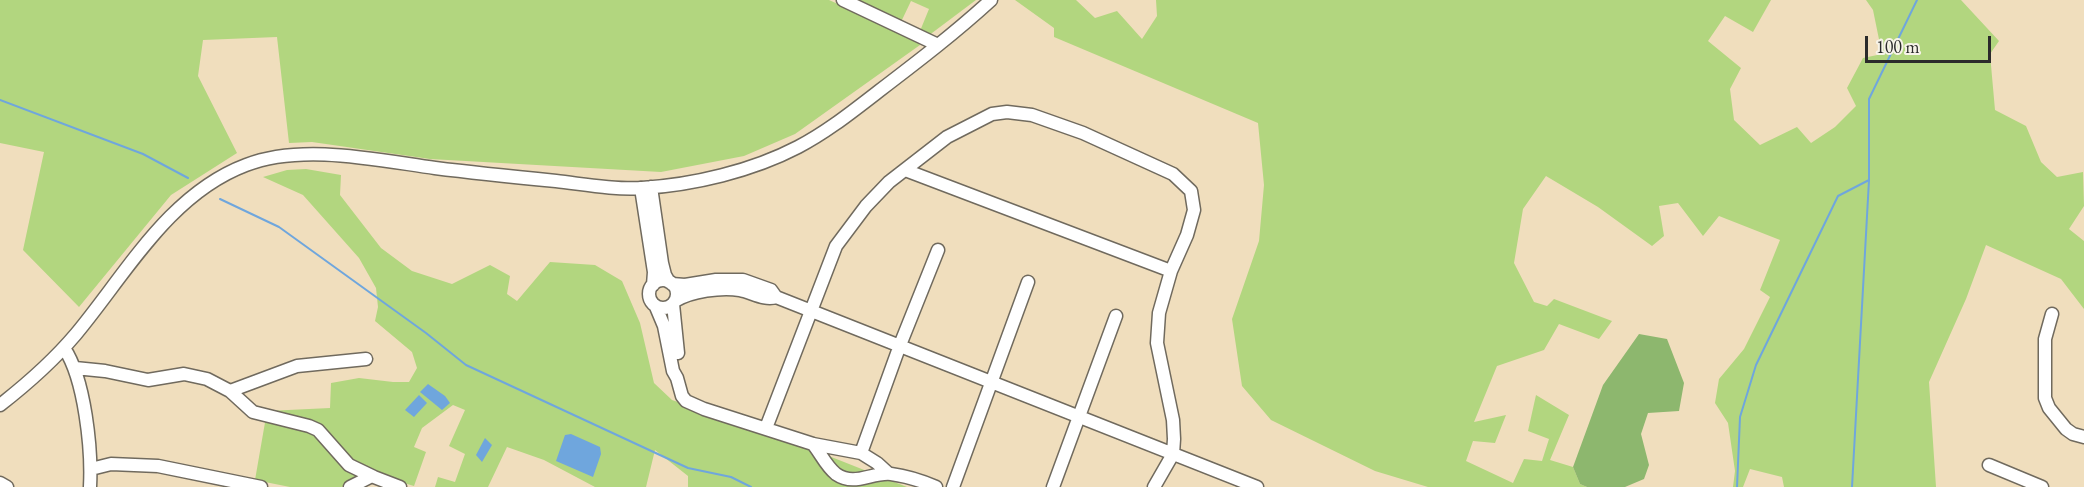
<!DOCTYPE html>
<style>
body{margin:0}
#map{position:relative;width:2084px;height:487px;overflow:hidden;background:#f0debd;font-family:"EB Garamond",serif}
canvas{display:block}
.scale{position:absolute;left:1865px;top:36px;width:126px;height:27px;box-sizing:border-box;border:3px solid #2b2b2b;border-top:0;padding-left:8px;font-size:18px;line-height:21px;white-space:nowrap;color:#2b2b2b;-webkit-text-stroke:4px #f7f3e8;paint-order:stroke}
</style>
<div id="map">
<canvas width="2084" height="487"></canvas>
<div class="scale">100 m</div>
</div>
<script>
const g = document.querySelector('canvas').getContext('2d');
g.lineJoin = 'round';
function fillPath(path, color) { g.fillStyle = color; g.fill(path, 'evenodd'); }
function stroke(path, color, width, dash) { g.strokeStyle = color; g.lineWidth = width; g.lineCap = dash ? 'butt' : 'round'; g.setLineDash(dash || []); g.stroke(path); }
fillPath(new Path2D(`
 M0,0h829l87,39 4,6 -125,89 -51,22 -83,16 -231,-13 -118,-17 -23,1 -12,-106 -74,3 -5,36 39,77 -66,42 -92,112 -56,-57 21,-98 -44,-9z
 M854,0h122l-48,36 -8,-5 9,-22 -18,-8 -10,21z
 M1015,0h61l19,18 22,-7 25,28 15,-23 -1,-16h615l-18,32 -28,-16 -17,25 33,27 -11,21 4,31 26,25 37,-18 14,16 24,-16 21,-21 -9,-18 16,-30 19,-4 -9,-44 -7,-10h95l38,41 -9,13 5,56 31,16 15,36 16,15 26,-5 1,34 -15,23 15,12v68l-23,-30 -75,-34 -20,54 -37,83 7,105h-152l-2,-10 -32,-8 -7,18h-10l2,-16 -7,-48 -13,-20 4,-24 25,-30 26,-52 -10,-7 20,-50 -61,-24 -16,20 -25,-33 -19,3 5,30 -12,10 -54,-39 -52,-31 -23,33 -9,54 20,39 13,4 7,-7 58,22 -13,18 -40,-15 -15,26 -47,16 -23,56 32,-7 -11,28 -22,-2 -7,20 47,22 11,-24 18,2 7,-22 -21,-8 8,-36 33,20 -19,45 23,7 7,17 7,3h-159l-53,-16 -104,-51 -29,-34 -10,-67 27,-78 5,-56 -6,-62 -204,-86v-9z
 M306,169l35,6 -1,20 41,53 31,23 40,13 38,-19 20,11 -3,18 10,7 33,-39 45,3 27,16 18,42 14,60 18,17 114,39 121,48h-219v-11l-33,-26 -9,37h-51l-51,-27 -37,-13 -19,40h-53l3,-10 17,5 10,-28 -16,-8 16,-36 -12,-5 -31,23 -8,19 12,5 -12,34 -38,-11 -35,12h-51l-35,-7 12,-69 63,-3 1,-25 28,-5 34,4h16l8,-14 -5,-16 -37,-31 3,-14 -2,-19 -17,-30 -56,-63 -40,-18 24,-7z`), '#b2d67f');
fillPath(new Path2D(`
 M1639,334l28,5 17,44 -5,28 -31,2 -7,21 8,31 -5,14 -19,8h-38l-7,-3 -7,-17 30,-82z`), '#8db76e');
fillPath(new Path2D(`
 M428,384l17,12 5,7 -8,7 -22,-18z
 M419,395l8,8 -13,14 -9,-7z
 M571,434l29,13 1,7 -8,23 -37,-16 9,-26z
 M485,438l7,7 -10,17 -6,-7z`), '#6fa6dd');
stroke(new Path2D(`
 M0,100l143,54 45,24
 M220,199l59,28 147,106 40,32 222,103 43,9 20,10
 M1737,487l3,-70 16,-52 82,-169 31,-16
 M1852,487l17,-307v-81l48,-99`), '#6fa6dd', 2);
const minor = new Path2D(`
 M843,0l95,45
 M905,170l266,101
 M651,187l11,76 3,12 4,7
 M641,188l13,84 -1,13
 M649 294a14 14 0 1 1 28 0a14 14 0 1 1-28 0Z
 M672,284l13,1 31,-5h27l28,10 5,7 481,190
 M675,301c16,-10 46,-14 65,-11 11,2 25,11 36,7
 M673,304l5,49
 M656,307l8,19 9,45 4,7 5,18 4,5 18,8 109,35 48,9 16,10 11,10
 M2052,314l-7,25v59l4,10 17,21 7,5 11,3
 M64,348c21,31 28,102 26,139
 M75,368l30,3 43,9 36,-6 23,5 23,12 23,21 56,14 9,4 31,35 25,12 26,10
 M230,391l67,-25 69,-7
 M0,405c27,-21 54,-45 76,-71 50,-60 93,-140 170,-169 56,-22 131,-5 189,3 40,5 80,9 121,13 27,3 58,9 86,7 51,-3 110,-17 156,-41 29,-15 55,-36 81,-56 38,-29 76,-58 112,-91
 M766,428l70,-182 30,-40 23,-24 58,-45 45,-23 15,-2 25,3 51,18 90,41 18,17 3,19 -7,25 -16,36 -12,42 -2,30 16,77 1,19 -1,15 -19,33
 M813,444c8,10 13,22 23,30 19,13 35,-2 55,0 15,2 31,7 45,13
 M861,453l39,-108 38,-95
 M1989,465l53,22
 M91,469l20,-5 47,2 103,21
 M0,483l7,4
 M350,487l22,-11
 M953,487l75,-205
 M1053,487l63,-171`);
stroke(minor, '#706a5e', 15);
stroke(minor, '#fff', 12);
</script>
